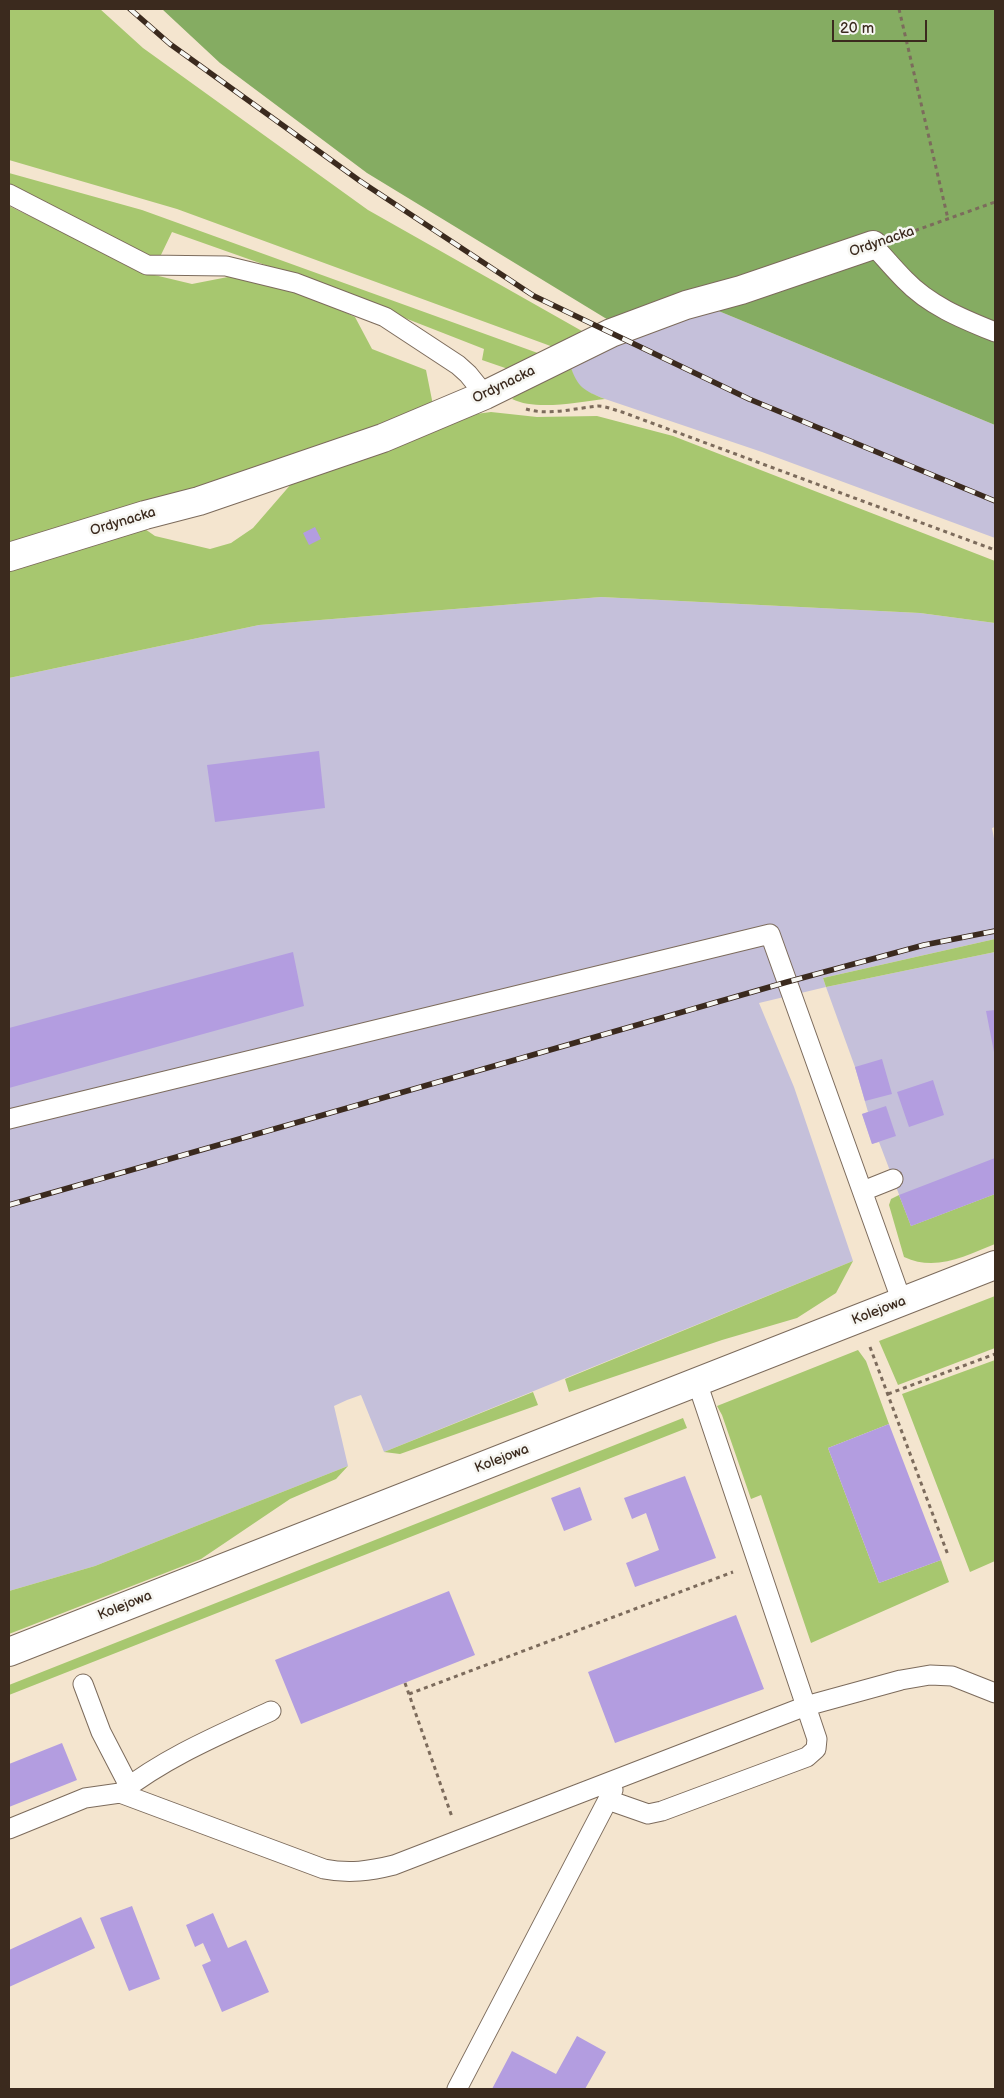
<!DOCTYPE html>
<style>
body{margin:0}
#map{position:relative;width:1004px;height:2098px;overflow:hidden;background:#f4e5cf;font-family:"Balsamiq Sans",sans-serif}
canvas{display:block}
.frame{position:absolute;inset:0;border:10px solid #3b2a1e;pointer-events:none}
.scale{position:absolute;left:832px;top:20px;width:95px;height:22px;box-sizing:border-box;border:2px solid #3b2a1e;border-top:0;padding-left:6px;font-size:15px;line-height:18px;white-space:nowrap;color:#3b2a1e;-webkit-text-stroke:4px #f6f6f2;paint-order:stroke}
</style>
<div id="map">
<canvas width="1004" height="2098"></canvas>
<div class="frame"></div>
<div class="scale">20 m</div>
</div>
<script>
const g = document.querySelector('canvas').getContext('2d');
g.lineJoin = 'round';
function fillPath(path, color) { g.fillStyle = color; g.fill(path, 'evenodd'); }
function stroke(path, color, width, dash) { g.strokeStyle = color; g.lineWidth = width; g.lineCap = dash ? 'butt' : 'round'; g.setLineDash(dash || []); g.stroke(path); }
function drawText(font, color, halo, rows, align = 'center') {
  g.font = font + ' "Balsamiq Sans",sans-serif'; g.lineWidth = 5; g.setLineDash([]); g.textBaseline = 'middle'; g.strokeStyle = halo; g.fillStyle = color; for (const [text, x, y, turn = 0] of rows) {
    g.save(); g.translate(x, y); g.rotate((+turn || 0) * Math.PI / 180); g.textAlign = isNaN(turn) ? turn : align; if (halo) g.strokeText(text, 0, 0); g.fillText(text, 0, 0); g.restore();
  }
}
fillPath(new Path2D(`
 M704,305l291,120v113l-233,-86 -157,-53 -23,-9 -7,-10 -5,-15z
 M601,597l319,16 75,10v204l-3,1 3,16v95l-172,39 3,9 169,-35v242l-84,32 -32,-84 -7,2 -10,-30 6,-2 -13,-45 -29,-80 -67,16 35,84 59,174 -469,191 -23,-57 -14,5 -13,6 14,60 -253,100 -86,25v-913l250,-53z`), '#c5c0da');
fillPath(new Path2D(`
 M9,9h91l43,39 225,162 221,125 -33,13 -379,-139 -168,-49z
 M9,173l133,37 404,146 -35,14 -29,-10 2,-11 -179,-70 -133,-47 -12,25 -13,-1 -138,-70z
 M9,206l137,67 46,11 41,-8 54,9 68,32 17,32 54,21 7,35 -56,26 -331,102 -37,13z
 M570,365c8,23 13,25 35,34 -27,3 -69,12 -93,0l10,-9z
 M491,412l46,5 60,-1 76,20 322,125v62l-75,-10 -319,-16 -342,28 -250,53v-111l133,-40 13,9 55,13 21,-6 22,-15 39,-45 184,-69z
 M995,939v13l-169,35 -3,-9z
 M995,1194v50c-30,12 -59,28 -91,13l-15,-52 2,-6 8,-4 12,31z
 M853,1261l-17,32 -39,25 -75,22 -153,52 -4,-13z
 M995,1296v52l-97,37 -19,-44z
 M858,1350l8,11 23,63 -61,24 51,135 62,-23 8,22 -138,61 -50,-148 -10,4 -29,-84 -5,-9z
 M995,1360v201l-25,11 -68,-178z
 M533,1392l5,13 -138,49 -16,-2z
 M683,1418l4,10 -678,267v-10z
 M348,1466l-12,13 -46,20 -89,60 -192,75v-43l86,-25z`), '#a7c76f');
fillPath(new Path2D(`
 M162,9h833v416l-291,-120 -94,16 -243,-148 -147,-110z`), '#85ac62');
fillPath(new Path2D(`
 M315,527l6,12 -12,6 -6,-12z
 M319,751l6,57 -110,14 -8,-57z
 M293,952l11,54 -295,82v-60z
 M995,1010v42h-1l-8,-41z
 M882,1059l10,35 -27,7 -10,-34z
 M933,1080l11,35 -35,12 -12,-35z
 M886,1106l10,30 -24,8 -10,-30z
 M995,1158v36l-84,32 -12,-31z
 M889,1424l52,136 -62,23 -51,-135z
 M685,1476l31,82 -81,29 -9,-24 33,-13 -13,-37 -14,6 -8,-21z
 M580,1487l12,33 -28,11 -13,-33z
 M449,1591l26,64 -174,69 -26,-64z
 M736,1615l28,74 -149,54 -27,-71z
 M62,1743l15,37 -68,27v-43z
 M132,1906l28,73 -31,12 -29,-73z
 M213,1913l15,35 18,-8 23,52 -47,20 -20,-47 9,-4 -8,-18 -8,4 -9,-22z
 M81,1917l14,31 -86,39v-37z
 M577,2036l29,16 -21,37h-93l20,-38 44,23z`), '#b39de0');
const lane = new Path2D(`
 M9,194l138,71 79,1 70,17 89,34 73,48 10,9 17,21
 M873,245c11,12 21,24 32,35 25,26 58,39 90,52
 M9,1119l761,-185 132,368
 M863,1191l30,-12
 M83,1684l18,48 28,54
 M120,1793c46,-36 99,-58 151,-82
 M608,1800l40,14 14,-3 145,-54 9,-8 1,-10 -120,-357
 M9,1829l76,-31 35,-5 204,76c25,5 46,2 70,-4l412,-159 95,-26 29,-5 22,1 43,17
 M457,2089l156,-299`);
const street = new Path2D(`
 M9,557l136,-42 54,-14 184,-63 102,-43 126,-62 75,-28 55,-15 132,-45`);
const secondary = new Path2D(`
 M9,1652l986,-387`);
stroke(lane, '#7c6b5c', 21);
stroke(street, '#7c6b5c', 30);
stroke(secondary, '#7c6b5c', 30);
stroke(new Path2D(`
 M899,9l49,210
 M900,236l95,-34
 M526,409c22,7 50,-1 72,-3 8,0 16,4 24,6l373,138
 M870,1347l78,208
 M888,1394l107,-40
 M405,1683l47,134
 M409,1694l324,-122`), '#7c6b5c', 3, [4, 4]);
stroke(lane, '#fff', 19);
stroke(street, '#fff', 28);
stroke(secondary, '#fff', 28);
const rail = new Path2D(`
 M130,9l40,35 190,137 174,115 215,103 246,102
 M9,1205l778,-223 137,-37 71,-14`);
stroke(rail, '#3b2a1e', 5.5);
stroke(rail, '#f6f6f2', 4, [11]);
drawText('14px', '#3b2a1e', '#f6f6f2', [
 ["Ordynacka",882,242,-19],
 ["Ordynacka",504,385,-26],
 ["Ordynacka",123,522,-17],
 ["Kolejowa",879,1311,-21],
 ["Kolejowa",502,1459,-21],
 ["Kolejowa",125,1606,-22]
]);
</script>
